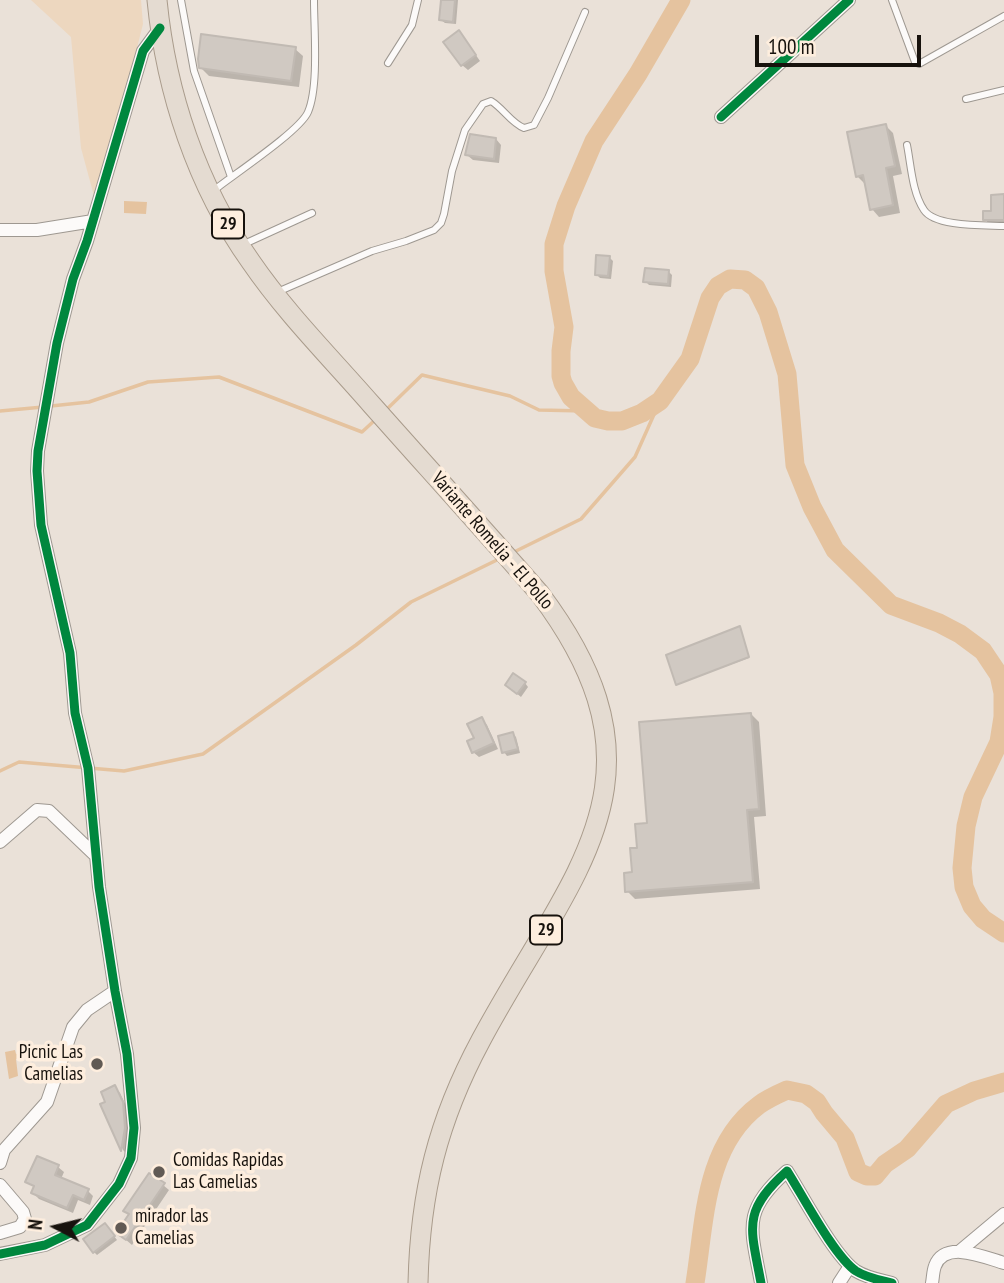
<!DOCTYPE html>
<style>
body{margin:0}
#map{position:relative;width:1004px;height:1283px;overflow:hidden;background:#eae1d8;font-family:"PT Sans Narrow",sans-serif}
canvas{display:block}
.north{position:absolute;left:21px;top:1192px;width:70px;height:70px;-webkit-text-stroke:5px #feeede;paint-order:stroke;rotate:277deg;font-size:19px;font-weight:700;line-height:28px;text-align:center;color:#17120d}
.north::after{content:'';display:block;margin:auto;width:24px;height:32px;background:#17120d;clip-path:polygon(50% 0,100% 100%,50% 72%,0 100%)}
.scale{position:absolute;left:755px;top:35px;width:166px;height:32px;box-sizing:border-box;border:4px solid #17120d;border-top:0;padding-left:9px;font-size:21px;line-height:24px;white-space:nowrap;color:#17120d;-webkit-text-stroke:5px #feeede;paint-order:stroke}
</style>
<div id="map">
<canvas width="1004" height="1283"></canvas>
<div class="north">N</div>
<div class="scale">100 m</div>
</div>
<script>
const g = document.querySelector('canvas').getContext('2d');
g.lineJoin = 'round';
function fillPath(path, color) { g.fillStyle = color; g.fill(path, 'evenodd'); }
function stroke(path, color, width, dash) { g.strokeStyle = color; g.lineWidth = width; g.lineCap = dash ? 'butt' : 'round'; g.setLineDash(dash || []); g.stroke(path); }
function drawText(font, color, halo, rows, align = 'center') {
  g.font = font + ' "PT Sans Narrow",sans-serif'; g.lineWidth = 7; g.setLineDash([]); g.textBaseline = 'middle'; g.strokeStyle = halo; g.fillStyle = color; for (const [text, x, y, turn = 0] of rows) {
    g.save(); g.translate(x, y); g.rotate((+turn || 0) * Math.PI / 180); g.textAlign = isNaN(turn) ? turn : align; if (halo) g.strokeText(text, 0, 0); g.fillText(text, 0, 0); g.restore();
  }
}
fillPath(new Path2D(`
 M31,0h110l2,24 -46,183 -16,-59 -10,-111z`), '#edd7bf');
fillPath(new Path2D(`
 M124,201l23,1 -1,12 -22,-1z
 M15,1050l1,4 4,-1 1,4 -5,2 2,17 -9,3 -4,-27z`), '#e5c39f');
fillPath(new Path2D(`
 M443,0h15l-2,24 -11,-1 -4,-3z
 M464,38l16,23 -12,9 -6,-5z
 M295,49l8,7 -4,31 -90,-11 -8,-8z
 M886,126l7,7 9,41 -9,2 7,37 -21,4 -7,-8 -7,-25 -8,-8z
 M496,139l5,6 -2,18 -26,-3 -6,-5z
 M1004,196v29h-14l-5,-6 8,-6z
 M610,258l3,3 -2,18 -11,-1 -4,-4z
 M669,272l3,3 -1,12 -22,-2 -4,-4z
 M740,629l9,29 -72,26z
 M525,683l3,4 -7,10 -11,-9z
 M751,714l8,8 7,94 -12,1 6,72 -125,10 -8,-8 7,-17 5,-25 10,-24z
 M482,719l5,6 11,24 -19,8 -6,-5z
 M513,734l3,3 4,16 -13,3 -3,-4z
 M115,1087l5,6 8,17 2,27 -3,17 -4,-4 -20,-45 5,-2z
 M58,1167l6,5 -3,7 27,12 5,5 -3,9 -12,-5 -5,13 -34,-14 -6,-6 2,-5 -8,-7z
 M163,1185l6,5 -37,55 -14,-12z
 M108,1228l9,12 -20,15 -3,-3z`), '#0003');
stroke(new Path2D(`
 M51,406l38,-4 59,-20 71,-5 143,55 13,-12
 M386,410l36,-35 88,21 29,14 46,1
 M0,411l43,-4
 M514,552l67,-33 54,-62 25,-56
 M0,771l19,-9 105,9 79,-17 153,-109 55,-43 90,-44`), '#e5c39f', 3.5);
stroke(new Path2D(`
 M681,0l-43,74 -44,67 -28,65 -12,38v27l10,56 -3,24v25l2,7 8,14 24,21 13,3h14l20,-8 18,-12 30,-42 20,-61 8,-12 12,-7 15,1 11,8 12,24 19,62 8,91 17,42 23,43 56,55 48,18 21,11 23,17 16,24 4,18v24l-4,25 -26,55 -7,29 -4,42 2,19 8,19 11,13 21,14
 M695,1283c10,-62 9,-137 64,-178 8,-6 19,-11 28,-15l19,4 11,8 7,11 21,25 13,34 9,4h8l10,-12 22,-15 39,-45 28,-13 30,-9`), '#e5c39f', 19);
const building = new Path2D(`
 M441,0h14l-2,22 -14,-2z
 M459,30l17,25 -15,11 -18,-24z
 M201,34l95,13 -5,34 -92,-13 -1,-9z
 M886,124l9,42 -9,2 7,37 -23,5 -7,-35 -7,2 -9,-45z
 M470,134l26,4 -2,21 -29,-4z
 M1004,194v26h-21v-9h8v-16z
 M596,255l14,1 -2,20 -13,-1z
 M645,268l24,2 -1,14 -25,-2z
 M740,626l9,31 -73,28 -10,-30z
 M513,673l13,9 -9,12 -12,-9z
 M751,713l8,96 -12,1 6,72 -128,10 -1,-19 8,-1 -2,-24h7l-2,-24 12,-1 -8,-101z
 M482,717l12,26 -22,10 -5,-12 7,-3 -7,-14z
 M513,732l5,17 -16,4 -4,-17z
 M115,1085l8,17 2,26 -4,23 -21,-47 5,-2 -4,-10z
 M37,1156l22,9 -4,10 34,14 -5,11 -11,-5 -6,13 -36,-15 3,-7 -9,-4z
 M149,1173l16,10 -39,57 -10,-7 13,-19 -6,-3z
 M105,1223l10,13 -22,17 -10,-14z`);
fillPath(building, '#d0c9c2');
stroke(building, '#c1bab3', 2);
const service = new Path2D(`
 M181,0l13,71 37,106
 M892,0l23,62 4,2 85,-48
 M388,63l24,-38 6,-25
 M966,99l38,-9
 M907,145c4,20 5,47 17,65 11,17 60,15 80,16
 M213,191c20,-16 87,-60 95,-79 11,-26 6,-82 6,-112
 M242,245l70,-32
 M275,293l97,-42 34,-10 28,-11 7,-7 3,-9 8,-43 13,-41 18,-26 8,-3c12,7 20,22 33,27l10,-3 14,-27 37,-86`);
const minor = new Path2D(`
 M721,117l128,-117
 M0,230h37l56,-9
 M0,842l37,-32 12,1 47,45
 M0,1163l4,-13 43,-48 26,-75 14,-17 28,-19
 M0,1185l23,27 2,7 -5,8 -20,6
 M961,1250l43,-36
 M0,1254l45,-9 42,-20 32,-41 12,-26 3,-30 -7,-74 -12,-63 -16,-104 -11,-119 -13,-55 -5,-60 -29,-128 -4,-54 1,-20 19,-108 16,-64 14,-38 56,-190 17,-23
 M761,1283c-10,-55 -20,-71 26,-112 16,25 47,85 69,100 11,7 24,9 36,12
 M839,1283l11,-17
 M932,1283c1,-5 1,-12 3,-17 10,-27 51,-8 69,-3`);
const trunk = new Path2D(`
 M157,0c9,92 40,186 94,262 35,51 79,95 120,142 56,63 113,126 169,190 139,185 31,278 -59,446 -43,80 -61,152 -63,243`);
stroke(service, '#9e9891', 8);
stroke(minor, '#9e9891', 14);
stroke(trunk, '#a99b8b', 21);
stroke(service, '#fcfaf9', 6);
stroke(minor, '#fcfaf9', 12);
stroke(trunk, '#e4dbd1', 19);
stroke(new Path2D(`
 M721,117l128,-117
 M0,1254l45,-9 42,-20 32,-41 12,-26 3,-30 -7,-74 -12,-63 -16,-104 -11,-119 -13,-55 -5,-60 -29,-128 -4,-54 1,-20 19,-108 16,-64 14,-38 56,-190 17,-23
 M761,1283c-10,-55 -20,-71 26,-112 16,25 47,85 69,100 11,7 24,9 36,12`), '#00873e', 9);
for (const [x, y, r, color] of [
 [97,1064,7,"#615a54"],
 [159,1172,7,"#615a54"],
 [121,1228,7,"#615a54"]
]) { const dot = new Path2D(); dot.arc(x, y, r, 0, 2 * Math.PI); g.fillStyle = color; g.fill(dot); stroke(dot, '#feeede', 2.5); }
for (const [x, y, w] of [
 [228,224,32],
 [546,930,32]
]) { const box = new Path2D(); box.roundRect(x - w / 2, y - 14.5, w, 29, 5); g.fillStyle = '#feeede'; g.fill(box); stroke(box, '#17120d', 2); }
drawText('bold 18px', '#17120d', null, [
 ["29",228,224],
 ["29",546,930]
]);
drawText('19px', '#17120d', '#feeede', [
 ["Variante Romelia - El Pollo",492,541,49]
]);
drawText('19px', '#17120d', '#feeede', [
 ["Picnic Las",83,1053,"right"],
 ["Camelias",83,1075,"right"],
 ["Comidas Rapidas",173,1161],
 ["Las Camelias",173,1183],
 ["mirador las",135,1217],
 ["Camelias",135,1239]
], 'left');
</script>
